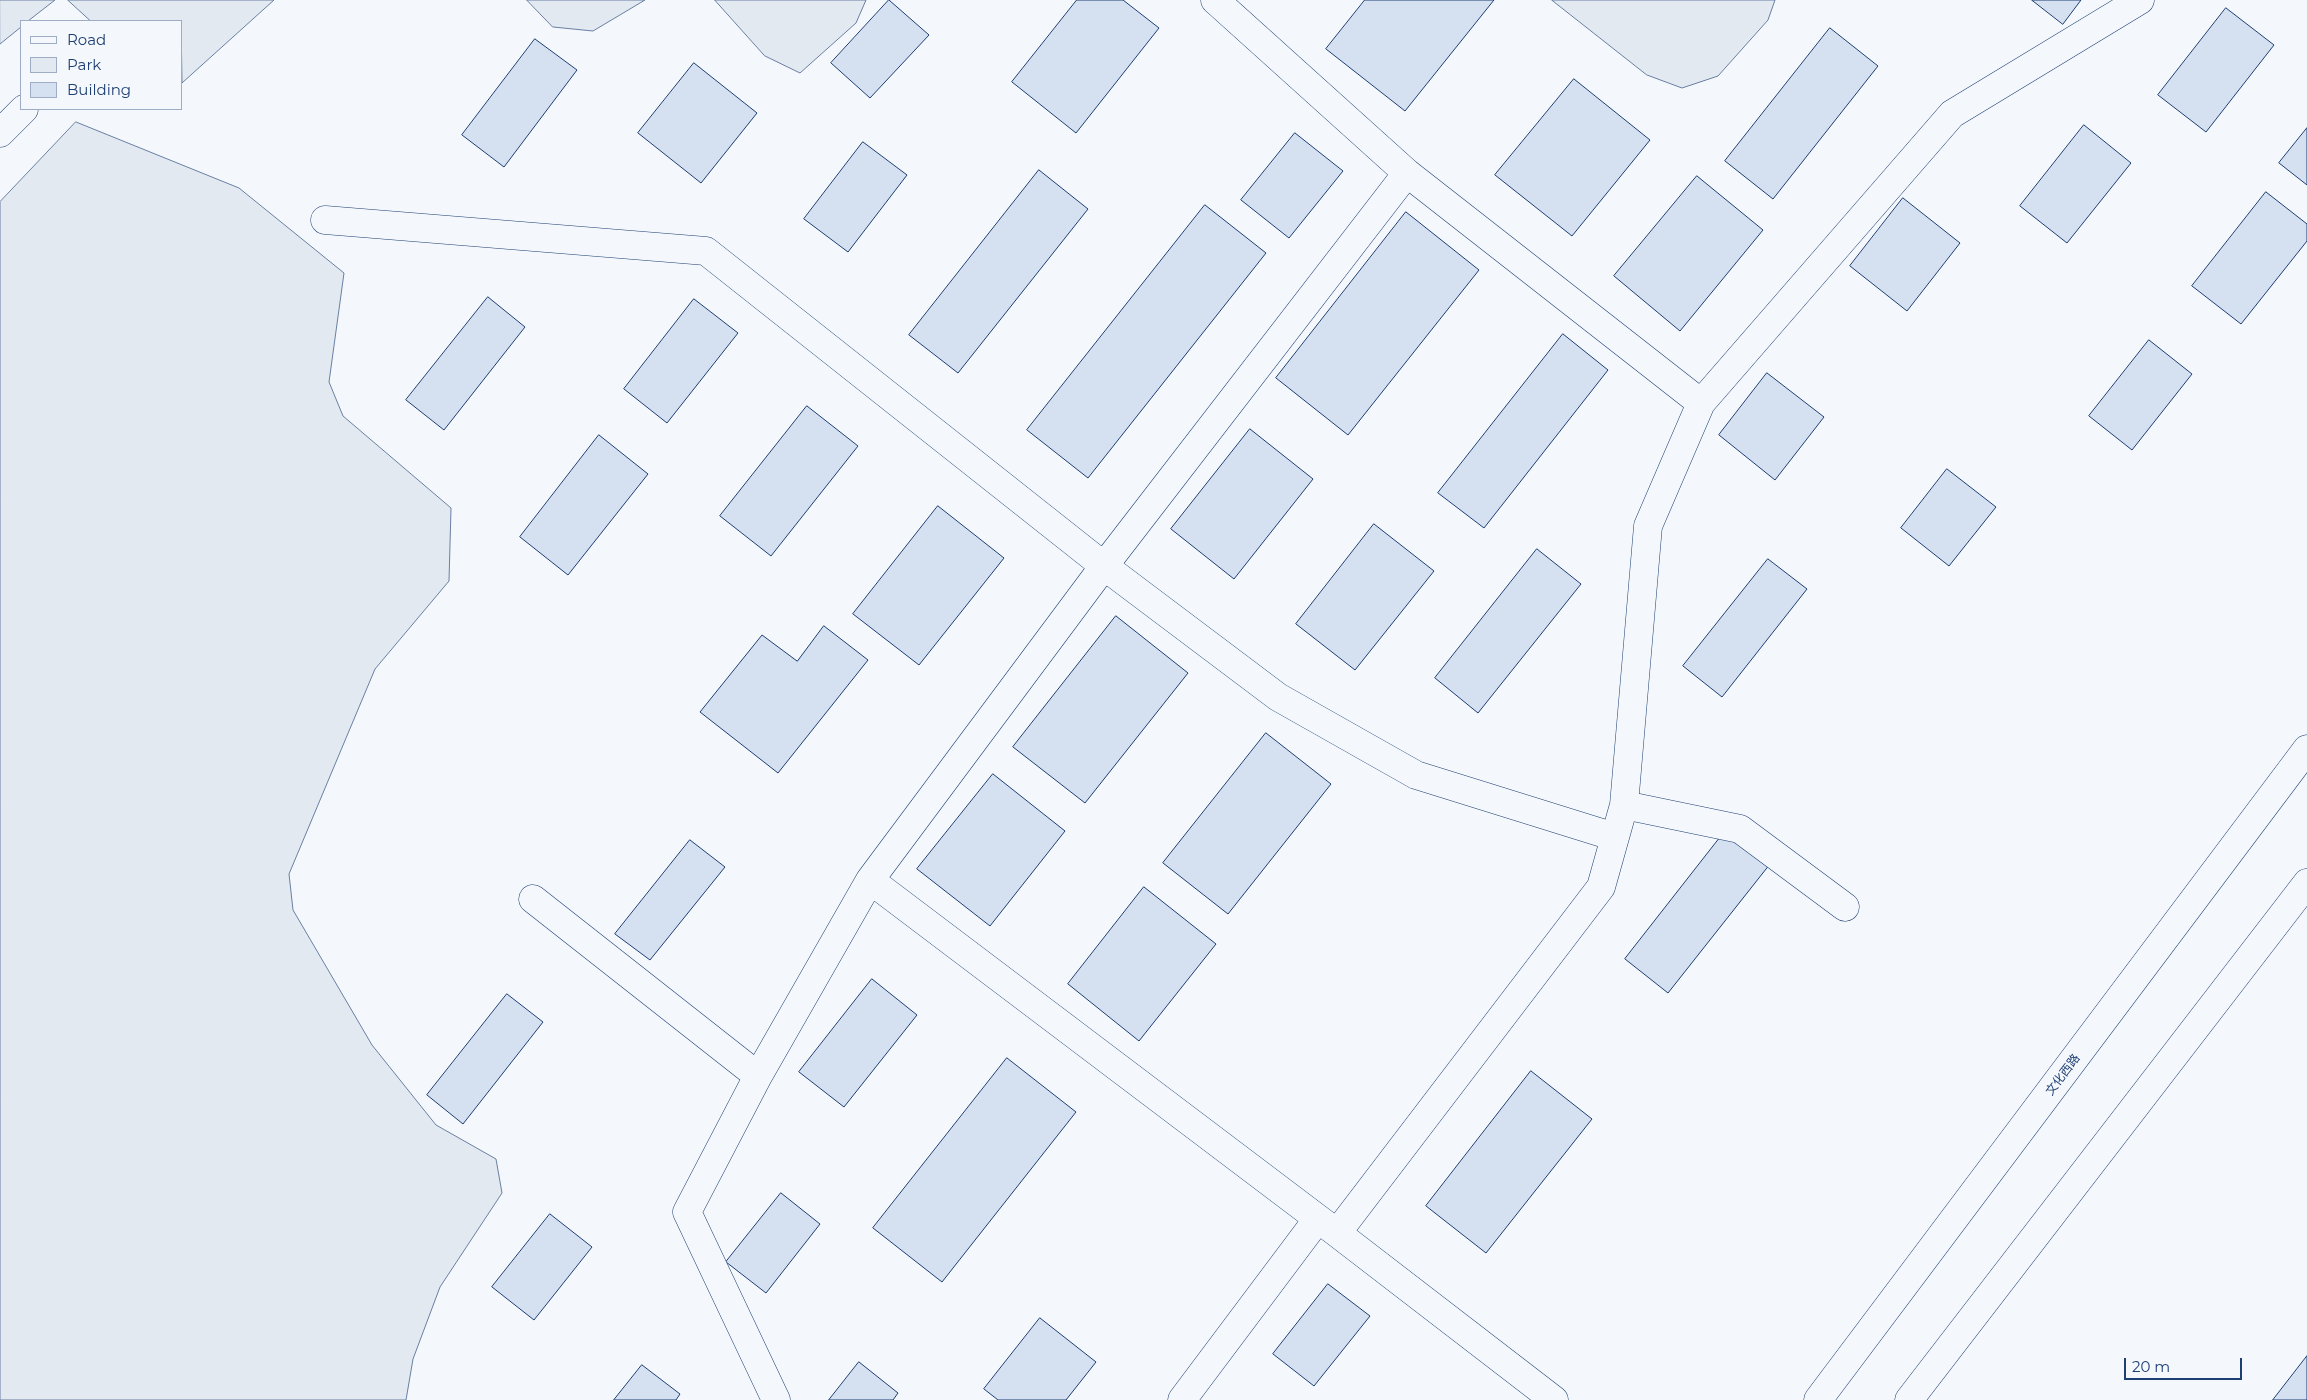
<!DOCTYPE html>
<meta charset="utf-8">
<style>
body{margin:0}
#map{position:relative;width:2307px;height:1400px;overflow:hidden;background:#f4f7fb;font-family:Montserrat,sans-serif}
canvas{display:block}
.legend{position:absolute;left:20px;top:20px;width:162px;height:90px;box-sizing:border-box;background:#f4f7fb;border:1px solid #9eadc5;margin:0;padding:6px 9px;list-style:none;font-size:15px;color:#1d3f73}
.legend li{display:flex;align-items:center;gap:10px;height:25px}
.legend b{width:25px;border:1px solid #9eadc5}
.scale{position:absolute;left:2124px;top:1358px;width:118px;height:22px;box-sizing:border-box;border:2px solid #1d3f73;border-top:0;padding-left:6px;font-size:15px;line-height:18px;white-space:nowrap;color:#1d3f73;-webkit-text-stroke:4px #f4f7fb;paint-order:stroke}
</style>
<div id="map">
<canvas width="2307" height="1400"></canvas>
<ul class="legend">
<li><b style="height:6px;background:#f4f7fb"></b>Road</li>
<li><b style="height:14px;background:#e3e9f0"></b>Park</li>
<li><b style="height:14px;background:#d5e0f0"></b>Building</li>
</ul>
<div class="scale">20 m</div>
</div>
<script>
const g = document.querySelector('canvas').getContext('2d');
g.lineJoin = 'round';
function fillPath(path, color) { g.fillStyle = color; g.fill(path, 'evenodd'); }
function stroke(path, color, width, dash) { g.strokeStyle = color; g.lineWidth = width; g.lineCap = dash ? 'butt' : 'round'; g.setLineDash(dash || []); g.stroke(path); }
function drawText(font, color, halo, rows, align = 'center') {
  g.font = font + ' Montserrat,"Noto Sans SC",sans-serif'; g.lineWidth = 4; g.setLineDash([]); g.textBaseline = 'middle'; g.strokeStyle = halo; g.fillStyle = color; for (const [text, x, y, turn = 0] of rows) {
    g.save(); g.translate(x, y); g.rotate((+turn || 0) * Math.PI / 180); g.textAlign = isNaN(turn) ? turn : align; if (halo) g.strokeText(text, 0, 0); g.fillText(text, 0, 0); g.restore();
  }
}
const green = new Path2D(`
 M0,0h55l-27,21h-7v6l-21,17z
 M68,0h206l-92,83 -1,-62h-90z
 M527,0h118l-52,31 -40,-4z
 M715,0h151l-10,23 -56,50 -35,-17z
 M1552,0h223l-7,20 -50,56 -36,12 -35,-13z
 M76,122l163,66 105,85 -15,109 14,34 108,92 -2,73 -74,88 -86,205 4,36 79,135 64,80 60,34 6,34 -62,94 -27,72 -7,41h-406v-1198z`);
fillPath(green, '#e3e9f0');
stroke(green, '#687fa3', 1);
const building = new Path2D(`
 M889,0l40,35 -59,63 -39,-35z
 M1077,0h46l36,28 -83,105 -64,-51z
 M1365,0h129l-89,111 -79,-62z
 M2032,0h49l-18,24z
 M2226,8l48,37 -68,87 -48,-37z
 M1830,28l48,38 -105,133 -48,-38z
 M535,39l42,31 -73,97 -42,-32z
 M694,63l63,50 -56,70 -63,-50z
 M1574,79l76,61 -78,96 -77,-61z
 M2084,125l47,38 -64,80 -47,-37z
 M2307,128v57l-28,-22z
 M1295,133l48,38 -54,67 -48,-38z
 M863,142l44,33 -59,77 -44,-33z
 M1039,170l49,39 -130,164 -49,-38z
 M1697,176l66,54 -83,101 -66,-55z
 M2266,192l41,32v17l-66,83 -49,-38z
 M1903,198l57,45 -53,68 -57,-45z
 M1205,205l61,48 -178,225 -61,-48z
 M1406,212l73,58 -131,165 -72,-57z
 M488,297l37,30 -81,103 -38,-30z
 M694,299l44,34 -71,90 -43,-34z
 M1563,334l45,36 -124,158 -46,-35z
 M2149,340l43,34 -60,76 -43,-34z
 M1767,373l57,44 -49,63 -56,-45z
 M807,406l51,40 -87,110 -51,-40z
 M1250,429l63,50 -79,100 -63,-50z
 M599,435l49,39 -80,101 -48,-38z
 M1947,469l49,38 -47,59 -48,-38z
 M938,506l66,52 -85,107 -66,-51z
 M1374,524l60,47 -79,99 -59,-46z
 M1537,549l44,35 -103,129 -43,-35z
 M1768,559l39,30 -85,108 -39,-31z
 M1116,616l72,57 -103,130 -72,-56z
 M824,626l44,34 -90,113 -78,-61 62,-77 35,26z
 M1266,733l65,51 -103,130 -65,-51z
 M993,774l72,57 -75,95 -73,-57z
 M1726,830l44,34 -102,129 -43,-34z
 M690,840l35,27 -75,93 -35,-26z
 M1144,887l72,57 -77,97 -71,-57z
 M872,979l45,36 -73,92 -45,-35z
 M507,994l36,28 -80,102 -36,-29z
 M1007,1058l69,54 -134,170 -69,-54z
 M1531,1071l61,48 -106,134 -60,-47z
 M781,1193l39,31 -54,69 -40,-31z
 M550,1214l42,33 -58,73 -42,-33z
 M1328,1284l42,32 -56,70 -41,-32z
 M1040,1318l56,44 -30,38h-68l-14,-11z
 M2307,1356v44h-34z
 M859,1362l39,31 -5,7h-64z
 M642,1365l38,29 -4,6h-62z`);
fillPath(building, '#d5e0f0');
stroke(building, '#1d3f73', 1);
const minor = new Path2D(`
 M1215,0l192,173 294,230
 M0,133l24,-24
 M325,220l381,31 398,315 174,131 138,78 199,62
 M1624,805l116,24 105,78
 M870,880l467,353 217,167
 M533,899l225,177
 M1337,1233l264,-346 23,-82 24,-279 53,-123 251,-289 188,-114
 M776,1400l-89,-188 71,-136 112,-196 234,-314 303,-393
 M1182,1400l135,-180`);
const major = new Path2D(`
 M1818,1400l489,-651
 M1909,1400l398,-517`);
stroke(minor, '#1d3f73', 29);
stroke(major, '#1d3f73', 29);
stroke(minor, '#f4f7fb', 28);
stroke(major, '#f4f7fb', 28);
drawText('12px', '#1d3f73', '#f4f7fb', [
 ["文化西路",2063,1075,-53]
]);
</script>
